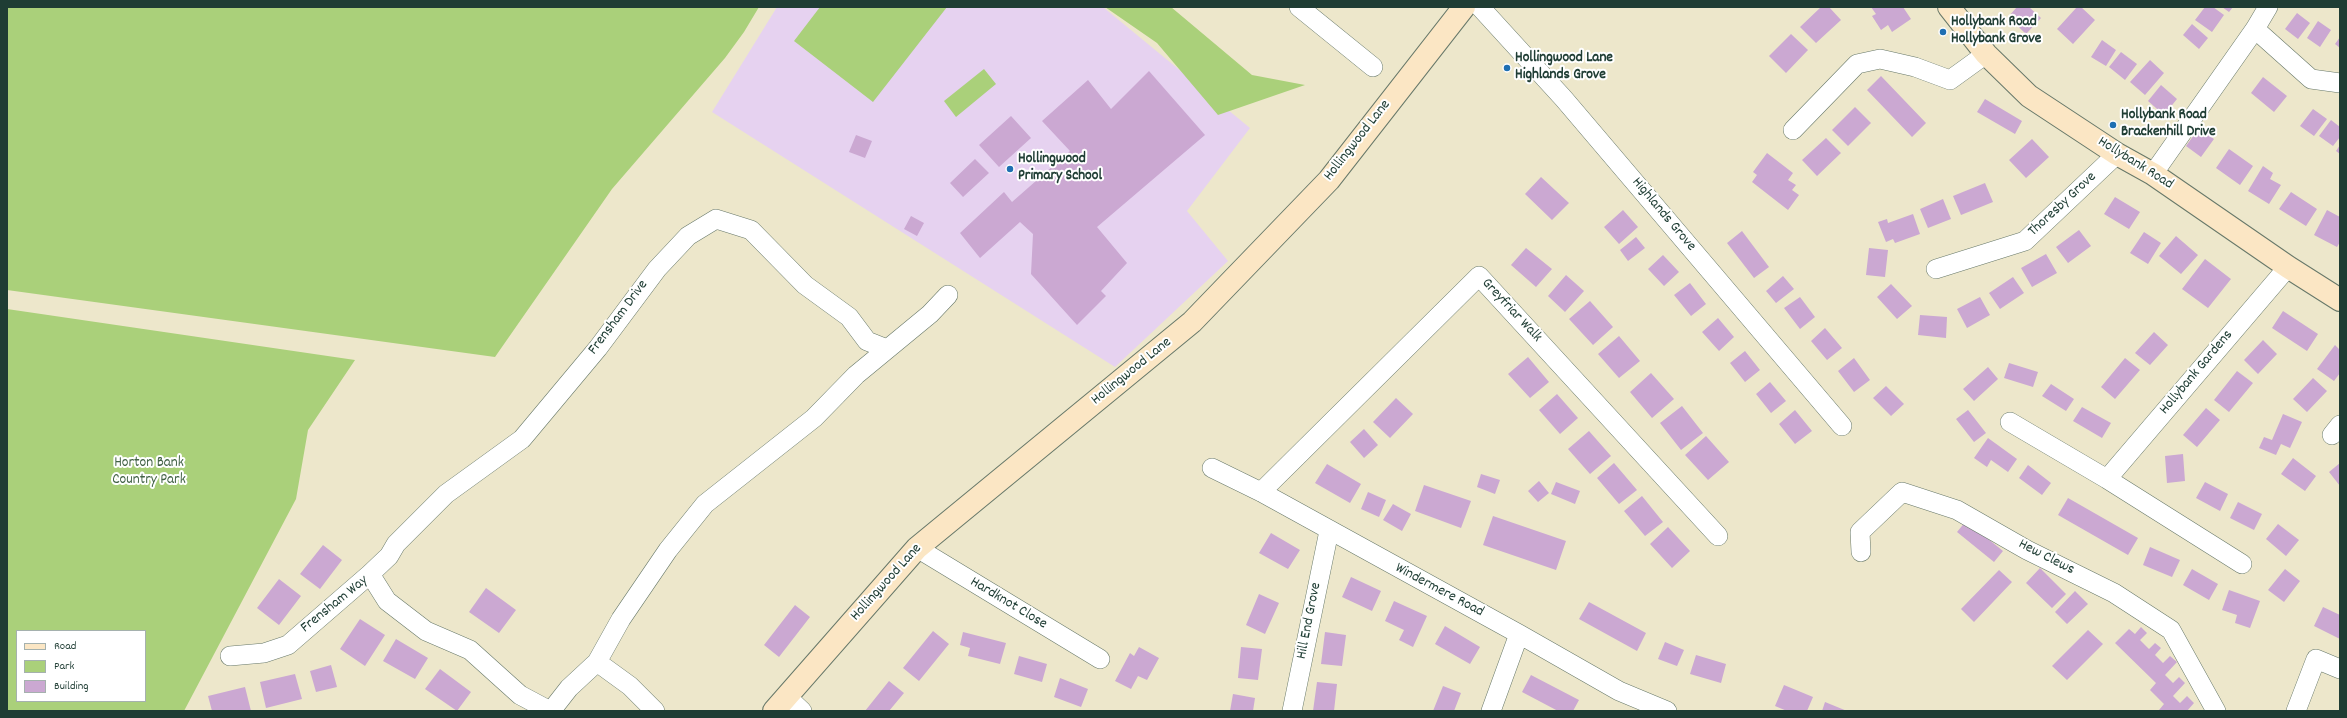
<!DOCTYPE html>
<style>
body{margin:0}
#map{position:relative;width:2347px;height:718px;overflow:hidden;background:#ede7cb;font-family:Dekko,sans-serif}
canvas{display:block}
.frame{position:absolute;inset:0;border:8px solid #1f3d34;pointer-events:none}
.legend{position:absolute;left:16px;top:630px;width:130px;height:72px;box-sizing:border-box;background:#fff;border:1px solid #a5b1ae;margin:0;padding:5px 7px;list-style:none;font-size:12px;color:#1f3d34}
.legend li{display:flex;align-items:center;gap:8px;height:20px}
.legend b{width:20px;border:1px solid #a5b1ae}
</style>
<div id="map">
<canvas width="2347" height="718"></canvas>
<div class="frame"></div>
<ul class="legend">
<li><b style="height:5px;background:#fbe6c4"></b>Road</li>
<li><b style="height:11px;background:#aad07a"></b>Park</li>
<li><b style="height:11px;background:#cba8d2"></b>Building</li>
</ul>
</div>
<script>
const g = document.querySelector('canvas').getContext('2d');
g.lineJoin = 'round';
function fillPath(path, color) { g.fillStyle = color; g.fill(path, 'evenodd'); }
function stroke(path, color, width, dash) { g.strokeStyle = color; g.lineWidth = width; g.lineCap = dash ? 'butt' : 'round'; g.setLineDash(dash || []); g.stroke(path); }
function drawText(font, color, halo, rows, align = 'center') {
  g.font = font + ' Dekko,sans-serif'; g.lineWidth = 4; g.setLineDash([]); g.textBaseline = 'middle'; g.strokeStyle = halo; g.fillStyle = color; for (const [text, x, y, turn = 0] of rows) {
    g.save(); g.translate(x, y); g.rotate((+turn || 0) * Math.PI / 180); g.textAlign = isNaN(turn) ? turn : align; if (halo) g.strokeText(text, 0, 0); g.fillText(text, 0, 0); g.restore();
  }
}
fillPath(new Path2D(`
 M777,7h326l147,121 -63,83 41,50 -113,106 -403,-255z`), '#e6d2f0');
fillPath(new Path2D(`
 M7,7h752l-15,25 -19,26 -113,131 -117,168 -488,-67z
 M820,7h127l-74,95 -79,-61z
 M1105,7h66l81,68 53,10 -87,30 -61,-72z
 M984,69l12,15 -40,33 -12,-16z
 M7,309l348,51 -47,70 -12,69 -112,212h-177zM17,631h128v70h-128z`), '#aad07a');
fillPath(new Path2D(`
 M1821,7h8l12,13 -25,23 -16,-16z
 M1871,7h32l8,12 -19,13 -4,-7 -7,5 -9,-14 4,-2z
 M2017,7h12l12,11 -15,16 -18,-17z
 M2077,7h4l14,13 -22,24 -16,-15z
 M2205,7h8l11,8 -12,17 -17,-12z
 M2222,7h11l-4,5z
 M2297,13l13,10 -12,16 -13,-10z
 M2318,21l13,9 -11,17 -13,-9z
 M2192,24l16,14 -9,11 -16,-14z
 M1791,34l17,16 -22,23 -17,-17z
 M2340,37v11l-5,-4z
 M2102,40l14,10 -10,16 -15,-9z
 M2121,52l16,12 -12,16 -16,-13z
 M2150,60l14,13 -19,22 -15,-13z
 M1149,71l56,64 -108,92 30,36 -26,28 5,5 -29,29 -46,-51 2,-40 -13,-12 -40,36 -20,-25 44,-41 8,10 58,-51 -28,-30 46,-41 23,29z
 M1881,76l45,47 -14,14 -45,-47z
 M2263,77l24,19 -13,16 -23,-19z
 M2161,85l16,14 -13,16 -16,-14z
 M1985,99l37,22 -7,13 -38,-22z
 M1855,107l16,16 -23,23 -16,-16z
 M2313,109l14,10 -13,17 -14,-10z
 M1011,116l20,22 -32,29 -20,-22z
 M2331,120l9,7v10l-7,9 -14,-10z
 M2199,128l15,11 -13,18 -15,-11z
 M856,135l16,6 -7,17 -16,-6z
 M1826,138l15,15 -24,23 -15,-16z
 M2032,139l17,18 -23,21 -17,-18z
 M2340,145v9l-4,-3z
 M2229,149l24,17 -13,19 -24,-17z
 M1767,153l26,20 -5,7 8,5 -4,5 7,5 -11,15 -36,-28 5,-7 -4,-3z
 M975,159l14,14 -26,24 -13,-14z
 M2263,166l10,7 -3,6 11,6 -12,19 -21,-13z
 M1541,177l28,26 -17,17 -27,-26z
 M1985,183l8,19 -32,13 -8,-19z
 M2291,192l26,17 -11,17 -27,-17z
 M2115,197l25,15 -11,17 -25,-15z
 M1943,199l8,20 -23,9 -8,-19z
 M1623,210l15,17 -19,17 -15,-17z
 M2327,210l13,7v25l-3,5 -23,-12z
 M1913,214l7,20 -25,9 -2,-4 -7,3 -8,-20 9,-3 1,4z
 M911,216l13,7 -7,13 -13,-7z
 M2079,230l12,16 -23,17 -12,-16z
 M1742,231l27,36 -15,11 -27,-35z
 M2144,232l17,11 -13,21 -18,-11z
 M2176,236l22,19 -17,19 -22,-18z
 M1636,237l9,11 -17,13 -8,-11z
 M1526,248l26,21 -16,18 -25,-22z
 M1869,248l19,2 -3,27 -19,-2z
 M2046,254l11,19 -25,14 -11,-19z
 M1663,255l16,17 -15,14 -16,-17z
 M2205,259l26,20 -23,29 -26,-19z
 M1566,275l18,16 -19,21 -17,-16z
 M1783,276l11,13 -18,14 -10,-12z
 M2013,277l11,16 -24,16 -11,-16z
 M1690,283l16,21 -15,12 -17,-21z
 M1891,284l21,22 -15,13 -20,-22z
 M1800,297l15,20 -15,12 -16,-21z
 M1980,297l10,18 -23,13 -10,-19z
 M1590,301l23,26 -20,18 -24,-26z
 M2283,311l35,23 -11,17 -35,-23z
 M1920,315l27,2 -1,21 -28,-3z
 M1718,318l16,19 -15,14 -17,-19z
 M1825,328l17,20 -15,12 -16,-19z
 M2154,332l14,13 -18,20 -15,-12z
 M1619,336l21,25 -21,17 -21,-24z
 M2263,340l14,14 -19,20 -14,-14z
 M2335,345l5,5v23l-6,8 -17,-12z
 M1745,351l15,19 -15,12 -15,-19z
 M1528,357l21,25 -19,16 -22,-24z
 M1854,358l16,22 -16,12 -16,-21z
 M2125,358l15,12 -25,29 -14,-12z
 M2009,363l29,9 -5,15 -29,-9z
 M1988,367l10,12 -24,22 -11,-12z
 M2237,371l16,12 -24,29 -15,-12z
 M1651,373l23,26 -22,19 -22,-26z
 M2313,378l14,13 -20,21 -14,-13z
 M1770,382l16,19 -15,12 -15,-19z
 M2051,384l23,15 -8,12 -24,-15z
 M1886,386l18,18 -13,12 -18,-18z
 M1557,394l21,24 -18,16 -21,-24z
 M1396,398l17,16 -23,24 -17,-16z
 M1682,406l21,27 -22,17 -21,-27z
 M2082,407l29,16 -9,15 -29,-17z
 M2206,408l14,12 -23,27 -14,-12z
 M1795,410l17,21 -17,13 -16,-20z
 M1968,410l18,23 -12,9 -18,-23z
 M2283,414l19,8 -12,26 -9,-4 -5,11 -17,-7 5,-11 8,3z
 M1364,429l14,16 -14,13 -14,-16z
 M1589,431l22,25 -21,18 -22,-25z
 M1706,436l23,26 -21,18 -23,-25z
 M1988,438l29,21 -9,13 -17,-12 -4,7 -13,-9z
 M2183,454l2,27 -18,2 -2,-27z
 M2293,458l23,18 -11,15 -24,-17z
 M1614,463l23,27 -18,14 -22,-26z
 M2340,463v23l-11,-14z
 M1327,464l34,20 -11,19 -35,-20z
 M2028,465l23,18 -9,12 -23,-17z
 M1481,474l19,6 -5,14 -18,-7z
 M1539,481l10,12 -11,9 -10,-11z
 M1556,482l24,9 -5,13 -24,-10z
 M2205,482l23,12 -8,17 -24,-13z
 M1424,485l47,16 -10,27 -46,-17z
 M1368,492l18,8 -7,17 -18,-8z
 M1642,496l21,26 -18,14 -21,-25z
 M2068,498l70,40 -10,17 -70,-40z
 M2238,502l24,12 -8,16 -24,-12z
 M1393,504l18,10 -9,17 -19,-11z
 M1493,516l73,25 -10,29 -73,-25z
 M1966,521l37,30 -9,11 -37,-30z
 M2278,524l21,16 -13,16 -20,-17z
 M1668,527l22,24 -18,17 -22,-24z
 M1271,533l29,17 -12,19 -29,-16z
 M323,545l19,15 -22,29 -20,-15z
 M2150,547l30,13 -8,17 -29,-12z
 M2040,568l26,26 -14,14 -26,-25z
 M2192,569l26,15 -9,16 -26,-15z
 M2285,569l15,12 -16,21 -16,-12z
 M1999,570l13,12 -38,40 -13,-13z
 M1351,577l30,14 -9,20 -30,-14z
 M279,579l22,17 -22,29 -22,-17z
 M486,588l30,22 -17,23 -30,-21z
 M2229,590l31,11 -10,27 -15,-5 2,-8 -15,-5z
 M2075,591l13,13 -21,20 -12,-12z
 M1259,594l20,9 -14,31 -19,-9z
 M1394,601l33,15 -14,31 -14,-7 5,-10 -19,-9z
 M1589,602l57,31 -9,18 -58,-32z
 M795,605l15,12 -31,40 -15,-12z
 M2323,607l17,8v24l-26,-13z
 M360,619l25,16 -20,31 -25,-17z
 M1445,626l35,21 -10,17 -35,-20z
 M2141,627l6,6 -7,7 9,9 6,-6 6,5 -6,7 8,8 7,-7 7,6 -12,13 8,8 6,-6 6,6 -12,13 7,7 7,-7 7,7 -7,8h-27l-1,-1 5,-6 -14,-14 6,-7 -41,-40 14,-14 6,5z
 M2088,630l15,14 -36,36 -15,-14z
 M933,631l16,13 -30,37 -16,-13z
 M963,632l43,11 -6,21 -32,-8 2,-8 -10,-3z
 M1325,632l21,3 -4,31 -21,-2z
 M396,639l32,19 -13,21 -32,-18z
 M1665,642l19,8 -7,16 -19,-7z
 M1139,647l20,11 -12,22 -9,-4 -7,13 -16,-8 15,-28 4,3z
 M1241,647l21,2 -4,31 -20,-2z
 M1696,655l30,9 -5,19 -31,-9z
 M1019,656l28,8 -5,18 -28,-8z
 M331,665l6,22 -21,5 -6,-21z
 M440,669l31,23 -14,19 -32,-22z
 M295,674l7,25 -36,9 -6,-26z
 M1531,675l48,25 -6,11h-15l-36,-19z
 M1060,678l28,11 -7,18 -27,-10z
 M889,681l15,12 -15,18h-24z
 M1317,682l20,2 -3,27h-21z
 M1784,685l29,12 -6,14h-20l-12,-5z
 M1443,686l18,7 -7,18h-21z
 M245,687l6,24h-39l-4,-15z
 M1233,694l22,4 -2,13h-23z
 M1825,702l22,9h-25z`), '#cba8d2');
const street = new Path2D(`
 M1299,7l74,60
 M1480,7l84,92 278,327
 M2255,29l56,50 29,4
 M1793,130l64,-66 23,-5 35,8 35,13 36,-26
 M2153,174l102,-145 13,-22
 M1936,269l89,-28 92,-87
 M2010,422l97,57 135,85
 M2332,435l8,-10
 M1212,468l49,24 258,142 100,57 48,20
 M2107,479l181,-212
 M1261,492l218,-216 239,260
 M917,548l183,111
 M1861,552l-1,-20 42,-40 55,18 70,40 87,43 57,37 45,81
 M370,574l19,-18 7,-12 50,-50 76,-55 76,-91 59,-79 31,-33 28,-17 35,11 54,55 44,32 18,24 20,8
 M230,656l34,-3 24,-8 82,-71 17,27 39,30 44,19 50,45 30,16
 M597,662l33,24 25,25
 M787,697l15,14
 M551,711l18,-23 28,-26 24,-43 47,-69 37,-46 109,-86 42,-43 74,-61 18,-19
 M1292,711l37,-180
 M1491,711l28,-77
 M2296,711l20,-52 24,10`);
const secondary = new Path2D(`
 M1949,7l37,47 43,42 88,58 36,20 135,93 52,33
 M774,711l143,-163 275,-226 137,-142 135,-173`);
stroke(street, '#677869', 20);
stroke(secondary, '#677869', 24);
stroke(street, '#fff', 19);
stroke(secondary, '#fbe6c4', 22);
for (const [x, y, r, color] of [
 [1943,32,4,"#1f6fb2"],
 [1507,68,4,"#1f6fb2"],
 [2113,125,4,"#1f6fb2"],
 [1010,169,4,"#1f6fb2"]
]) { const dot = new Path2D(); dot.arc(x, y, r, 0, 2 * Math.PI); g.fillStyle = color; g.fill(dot); stroke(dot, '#fff', 1.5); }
drawText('bold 15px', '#1f3d34', '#fff', [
 ["Hollybank Road",1951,23],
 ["Hollybank Grove",1951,40],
 ["Hollingwood Lane",1515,59],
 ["Highlands Grove",1515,76],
 ["Hollybank Road",2121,116],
 ["Brackenhill Drive",2121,133],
 ["Hollingwood",1018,160],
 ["Primary School",1018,177]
], 'left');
drawText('15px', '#1f3d34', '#fff', [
 ["Hollingwood Lane",1358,141,-52],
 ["Hollybank Road",2135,164,32],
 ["Thoresby Grove",2063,205,-43],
 ["Highlands Grove",1663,215,50],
 ["Greyfriar Walk",1511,311,47],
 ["Frensham Drive",619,318,-53],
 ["Hollingwood Lane",1132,372,-39],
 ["Hollybank Gardens",2197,373,-50],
 ["Hew Clews",2046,558,27],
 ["Hollingwood Lane",887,583,-48],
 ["Windermere Road",1439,591,28],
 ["Hardknot Close",1008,604,31],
 ["Frensham Way",335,605,-39],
 ["Hill End Grove",1310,621,-79]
]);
drawText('15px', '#426246', '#fff', [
 ["Horton Bank",149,464],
 ["Country Park",149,481]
]);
</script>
